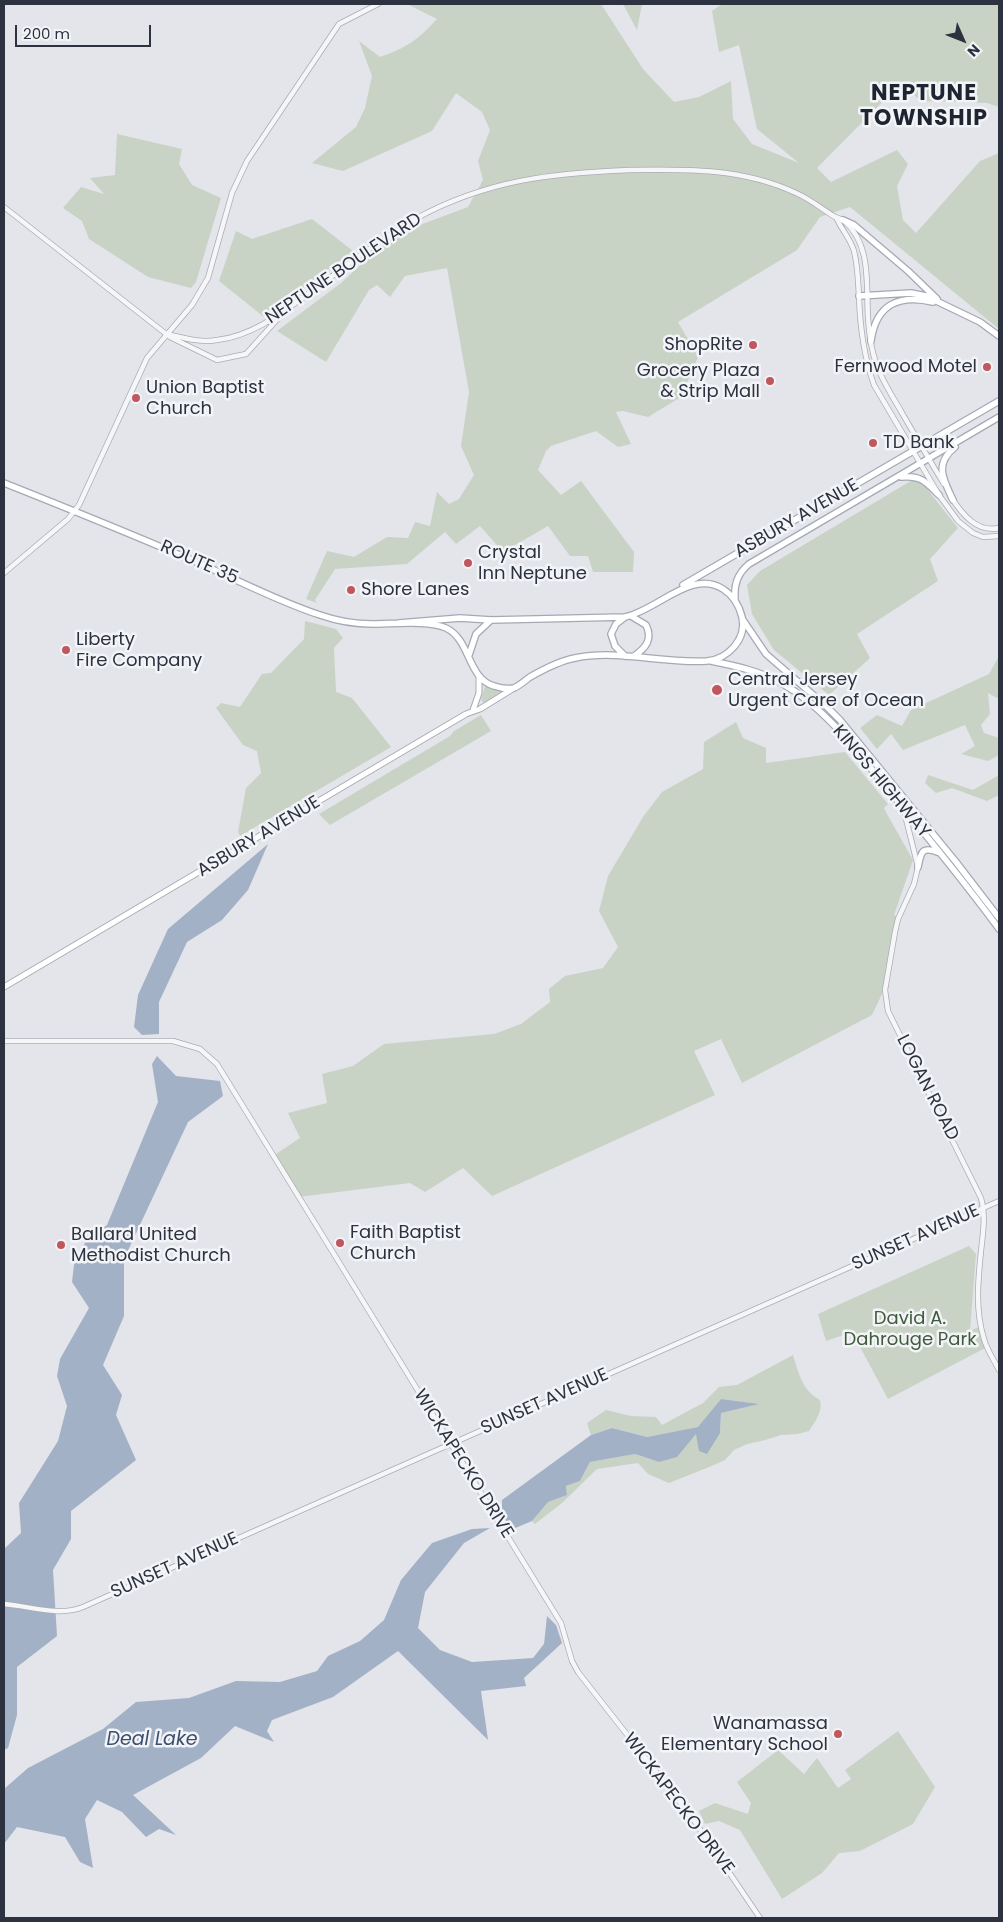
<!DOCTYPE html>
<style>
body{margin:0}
#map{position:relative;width:1003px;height:1922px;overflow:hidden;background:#e3e5ea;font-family:Poppins,sans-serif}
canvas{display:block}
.frame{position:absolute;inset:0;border:5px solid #2d3240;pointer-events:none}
.north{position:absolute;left:938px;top:15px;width:50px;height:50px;-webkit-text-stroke:4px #f3f4f7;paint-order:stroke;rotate:134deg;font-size:14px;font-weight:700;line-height:20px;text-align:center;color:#2d3240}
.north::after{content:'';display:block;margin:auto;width:18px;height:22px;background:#2d3240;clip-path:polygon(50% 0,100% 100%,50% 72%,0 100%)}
.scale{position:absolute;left:15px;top:25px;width:136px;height:22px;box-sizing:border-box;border:2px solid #2d3240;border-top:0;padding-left:6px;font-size:15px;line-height:18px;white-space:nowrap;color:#2d3240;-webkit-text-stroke:4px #f3f4f7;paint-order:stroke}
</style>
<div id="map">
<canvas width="1003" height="1922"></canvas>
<div class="frame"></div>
<div class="north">N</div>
<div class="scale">200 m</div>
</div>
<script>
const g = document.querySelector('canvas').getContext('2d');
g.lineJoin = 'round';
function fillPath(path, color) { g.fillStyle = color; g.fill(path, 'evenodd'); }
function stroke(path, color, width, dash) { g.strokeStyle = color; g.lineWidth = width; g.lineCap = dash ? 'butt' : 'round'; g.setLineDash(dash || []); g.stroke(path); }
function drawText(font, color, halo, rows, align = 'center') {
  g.font = font + ' Poppins,sans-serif'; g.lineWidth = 5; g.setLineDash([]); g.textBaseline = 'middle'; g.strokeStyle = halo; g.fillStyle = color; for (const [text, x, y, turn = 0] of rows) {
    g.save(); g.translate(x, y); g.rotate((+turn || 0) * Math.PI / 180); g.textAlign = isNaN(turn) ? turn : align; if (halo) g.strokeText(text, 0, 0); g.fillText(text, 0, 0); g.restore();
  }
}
fillPath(new Path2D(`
 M407,4h194l42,65 31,33 25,-5 32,-16 2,38 19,25 47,19 -42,-34 -18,-84 -20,7 -7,-41 10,-7h277v103l-12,-4 -66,-2 -20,-18 -84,85 14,14 66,-32 11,14 -11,22 6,34 13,13 64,-72 19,-8v176l-149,-122 -30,10 -23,33 -119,72 20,35 -17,40 -33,20 -25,-6 -7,1 15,32 -13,3 -22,-16 -45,15 -5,5 -8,19 23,25 20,-14 53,71 -1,20h-40l-5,-16h-18l-22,-30 -45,26 -23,-26 -24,18 -11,-12 -38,32 -72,5 -20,31 2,3 -11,-4 21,-48 27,6 33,-20 21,1 7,-16 15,4 7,-34 12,12 10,-5 15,-24 -13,-29 8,-54 -22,-124 -42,8 -15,21 -13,-12 -8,5 -43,72 -49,-31 64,-48 65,-60 3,6 59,-22 15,-27 -5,-19 12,-31 -8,-18 -26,-19 -24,38 -89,40 -31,-8 44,-36 9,-19 7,-32 -13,-35 21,16c26,-9 38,-17 57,-38z
 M623,4h19l-5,26z
 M117,134l65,15 -3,15 13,21 29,13 -25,84 -5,6 -43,-11 -59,-38 -7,-18 -19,-13 18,-21 23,7 -14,-16 25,-3z
 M312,219l41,32 -89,66 -45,-36 17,-50 16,8z
 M914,479l6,1 38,48 -28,31 8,22 -81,53 13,24 -41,37 -55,-45 -22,-36 -5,-29 13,-14z
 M305,621l31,8 7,9 -9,10 2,44 16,6 39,49 -151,89 -2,-4 8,-44 15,-15 -4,-22 -14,-6 -27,-37 5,-5 19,4 22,-33 9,-1 33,-34z
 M999,656v43l-11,-6 2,21 -9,11 3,8 15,5v17l-11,6 -27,-7 14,-8 -10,-21 -62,25 -12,-16 -14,15 -17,-21 17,-13 25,11 9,-16 78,-36z
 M485,686l21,5 -21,13 -4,-4z
 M481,715l10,16 -161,94 -11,-11 131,-78 4,-5z
 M736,722l7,16 23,10v15l79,-11 43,52 -4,4 3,6 26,46 -19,55 5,3 -17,76 -10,21 -130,68 -21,-44 -27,12 21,44 -223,101 -29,-28 -38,24 -15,-9 -112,14 -25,-41 27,-18 -12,-25 39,-10 -5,-29 31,-8 31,-22 110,-10 27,-10 29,-22 -1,-13 16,-13 38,-8 15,-21 -19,-36 9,-35 35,-59 19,-25 41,-23 1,-27z
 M928,775l45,15 26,-15v20l-12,6 -35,-13 -16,5 -11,-10z
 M969,1246l7,8 -6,77 11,-5 8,20 -101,53 -36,-67 -26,9 -8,-27z
 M793,1355c6,19 9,35 27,45 3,11 -5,22 -11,31l-12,3 -16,1 -16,5 -18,4 -13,6 -9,10 -11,5 -45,18 -21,-9 -10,-11 -41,6 -35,34 -27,21 -3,-3 15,-19 20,-7 -1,-9 14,-5 10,-19 45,-8 24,8 38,-29h23l1,-20 36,-9 -36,-5 -22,28 -52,10 -35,-9 -21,7 -4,-12 19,-13 25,6 25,1 6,8 41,-22 16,-16 18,-2z
 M898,1731l37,56 -22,37 -53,27 -21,2 -17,20 -40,26 -42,-69 -21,-9 -14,3 -6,-13 16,-8 33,11 3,-11 -14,-21 41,-32 26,24 13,-16 21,30 13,-9 -6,-9z`), '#c8d3c5');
fillPath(new Path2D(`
 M268,844l-20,46 -26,30 -35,22 -28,60v32l-17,1 -8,-8 4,-32 30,-66z
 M157,1056l19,20 44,5 3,15 -35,26 -64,137v57l-21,49 19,30 -6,20 20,45 -65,51v28l-18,31 4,66 -40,31v48l-9,33 -4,2v-201l17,-16 -2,-30 39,-62 9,-35 -10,-30 3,-17 29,-51 -17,-26 2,-17 13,-26 20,-14 51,-123 -6,-38z
 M721,1399l38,5 -38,9 -1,20 -13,21 -8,-3 -3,-17 -19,23 -18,5 -24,-8 -45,8 -10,19 -14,5 1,9 -19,7 -16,19 -19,8 -11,-13v-16l89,-65 21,-7 35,9 51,-10z
 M490,1528l-26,15 -39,49 -7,36 22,22 32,12 61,-4 11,-14 3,-28 9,9 6,18 -38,35 2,8 -45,5 7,49 -90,-89 -65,46 -61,23 -5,11 7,11 -39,-16 -34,32 -68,37 43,40 -17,-6 -13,8 -24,-25 -25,-12 -12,19 8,49 -13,-6 -15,-25 -48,-10 -13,17v-55l24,-21 75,-39 33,-27 53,-4 47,-17 44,1 37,-11 11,-15 32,-15 24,-21 17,-40 31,-37 40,-14z`), '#a2b1c6');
const tertiary = new Path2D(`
 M4,207l166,130 47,23 29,-6 37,-41
 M836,217c5,12 14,21 18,34 4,16 4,30 5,46 1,30 5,60 15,88l65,110 19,26 15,12 10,4 16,-1
 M167,334c17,4 33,9 50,6 36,-4 66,-28 95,-49 34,-25 68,-52 105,-73 70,-38 135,-45 213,-48 56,-1 113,-2 166,23 14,6 26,16 39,24 3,1 7,2 9,4 28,23 22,66 24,97 1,14 3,31 8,45 6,18 17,34 26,50 14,24 28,48 42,71
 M951,497c11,17 26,36 48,31
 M4,573l64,-54 11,-14 68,-147 45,-53 16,-27 24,-85 15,-32 92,-137 39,-20
 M904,811l14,56 -4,17 -16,35 -3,13 -10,58 3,21 93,187c5,18 2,35 0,53 -3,30 -6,59 3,88 3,11 10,21 15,31
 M4,1041h169l27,8 17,15 344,559 11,38 6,11 115,147 67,99
 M4,1604c26,2 54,13 79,3l916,-406`);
const secondary = new Path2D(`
 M473,710l6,-17v-16
 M4,987l462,-273 14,-5 34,-21`);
const primary = new Path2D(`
 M843,220l11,5 54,46 29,28
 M859,296l52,-3 15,3 54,26 19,14
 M871,341c5,-37 28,-47 62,-39
 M901,477c20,-2 25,5 38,18
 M4,483c63,25 127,51 190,78 42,18 83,40 126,54 17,6 35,9 53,9 19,0 56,-4 73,4 25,12 21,50 48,58 6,2 15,3 20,2 5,-2 12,-8 16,-11 14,-8 29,-16 45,-19 44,-9 88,6 132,3 21,-2 40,-22 35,-44 -3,-12 -8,-21 -19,-28 -32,-20 -65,21 -98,28l-134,3 -31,-2 -61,5
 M953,500c-10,-21 -19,-36 2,-53
 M683,585l316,-184
 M735,599c-1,-14 2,-25 14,-35l250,-147
 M631,616l15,9c7,14 0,23 -12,31
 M625,617l-9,7 -5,10 4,12 10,10
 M743,620l23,34 60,52 14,14 116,142 43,56
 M469,655l7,-21 15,-14
 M711,661c25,5 49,10 72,23 44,25 73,67 105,105 38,46 76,92 111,140
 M918,867c3,-17 5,-21 22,-14`);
stroke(tertiary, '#a9acb4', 6);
stroke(secondary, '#a9acb4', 7);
stroke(primary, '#a4a9b4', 8);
stroke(tertiary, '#f6f6f8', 4.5);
stroke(secondary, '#fff', 5);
stroke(primary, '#fff', 5.5);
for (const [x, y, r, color] of [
 [753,345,5,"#c1565e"],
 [987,367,5,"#c1565e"],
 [770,381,5,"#c1565e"],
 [136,398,5,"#c1565e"],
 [873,443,5,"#c1565e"],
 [468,563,5,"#c1565e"],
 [351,590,5,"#c1565e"],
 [66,650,5,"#c1565e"],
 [717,690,6,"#c1565e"],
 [340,1243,5,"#c1565e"],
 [61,1245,5,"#c1565e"],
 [838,1734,5,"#c1565e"]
]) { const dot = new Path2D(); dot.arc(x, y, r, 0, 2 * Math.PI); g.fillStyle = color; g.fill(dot); stroke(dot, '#f3f4f7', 2); }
drawText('18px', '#2d3240', '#f3f4f7', [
 ["NEPTUNE BOULEVARD",344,269,-34],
 ["ASBURY AVENUE",797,519,-30],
 ["ROUTE 35",199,563,24],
 ["KINGS HIGHWAY",881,782,50],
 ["ASBURY AVENUE",259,837,-31],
 ["LOGAN ROAD",927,1088,63],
 ["SUNSET AVENUE",916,1238,-24],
 ["SUNSET AVENUE",545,1402,-24],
 ["WICKAPECKO DRIVE",463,1464,58],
 ["SUNSET AVENUE",175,1566,-24],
 ["WICKAPECKO DRIVE",678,1804,53]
]);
drawText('18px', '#2d3240', '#f3f4f7', [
 ["ShopRite",743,345,"right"],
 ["Fernwood Motel",977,367,"right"],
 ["Grocery Plaza",760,371,"right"],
 ["& Strip Mall",760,392,"right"],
 ["Union Baptist",146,388],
 ["Church",146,409],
 ["TD Bank",883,443],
 ["Crystal",478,553],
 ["Inn Neptune",478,574],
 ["Shore Lanes",361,590],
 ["Liberty",76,640],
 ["Fire Company",76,661],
 ["Central Jersey",728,680],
 ["Urgent Care of Ocean",728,701],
 ["Faith Baptist",350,1233],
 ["Church",350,1254],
 ["Ballard United",71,1235],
 ["Methodist Church",71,1256],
 ["Wanamassa",828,1724,"right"],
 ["Elementary School",828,1745,"right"]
], 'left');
drawText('18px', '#3f5b3c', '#f3f4f7', [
 ["David A.",910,1319],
 ["Dahrouge Park",910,1340]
]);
drawText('italic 19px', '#3b4f70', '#f3f4f7', [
 ["Deal Lake",152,1740]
]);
g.letterSpacing = '1px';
drawText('bold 22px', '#1f2431', '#f3f4f7', [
 ["NEPTUNE",924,94],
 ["TOWNSHIP",924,119]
]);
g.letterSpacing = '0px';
</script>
